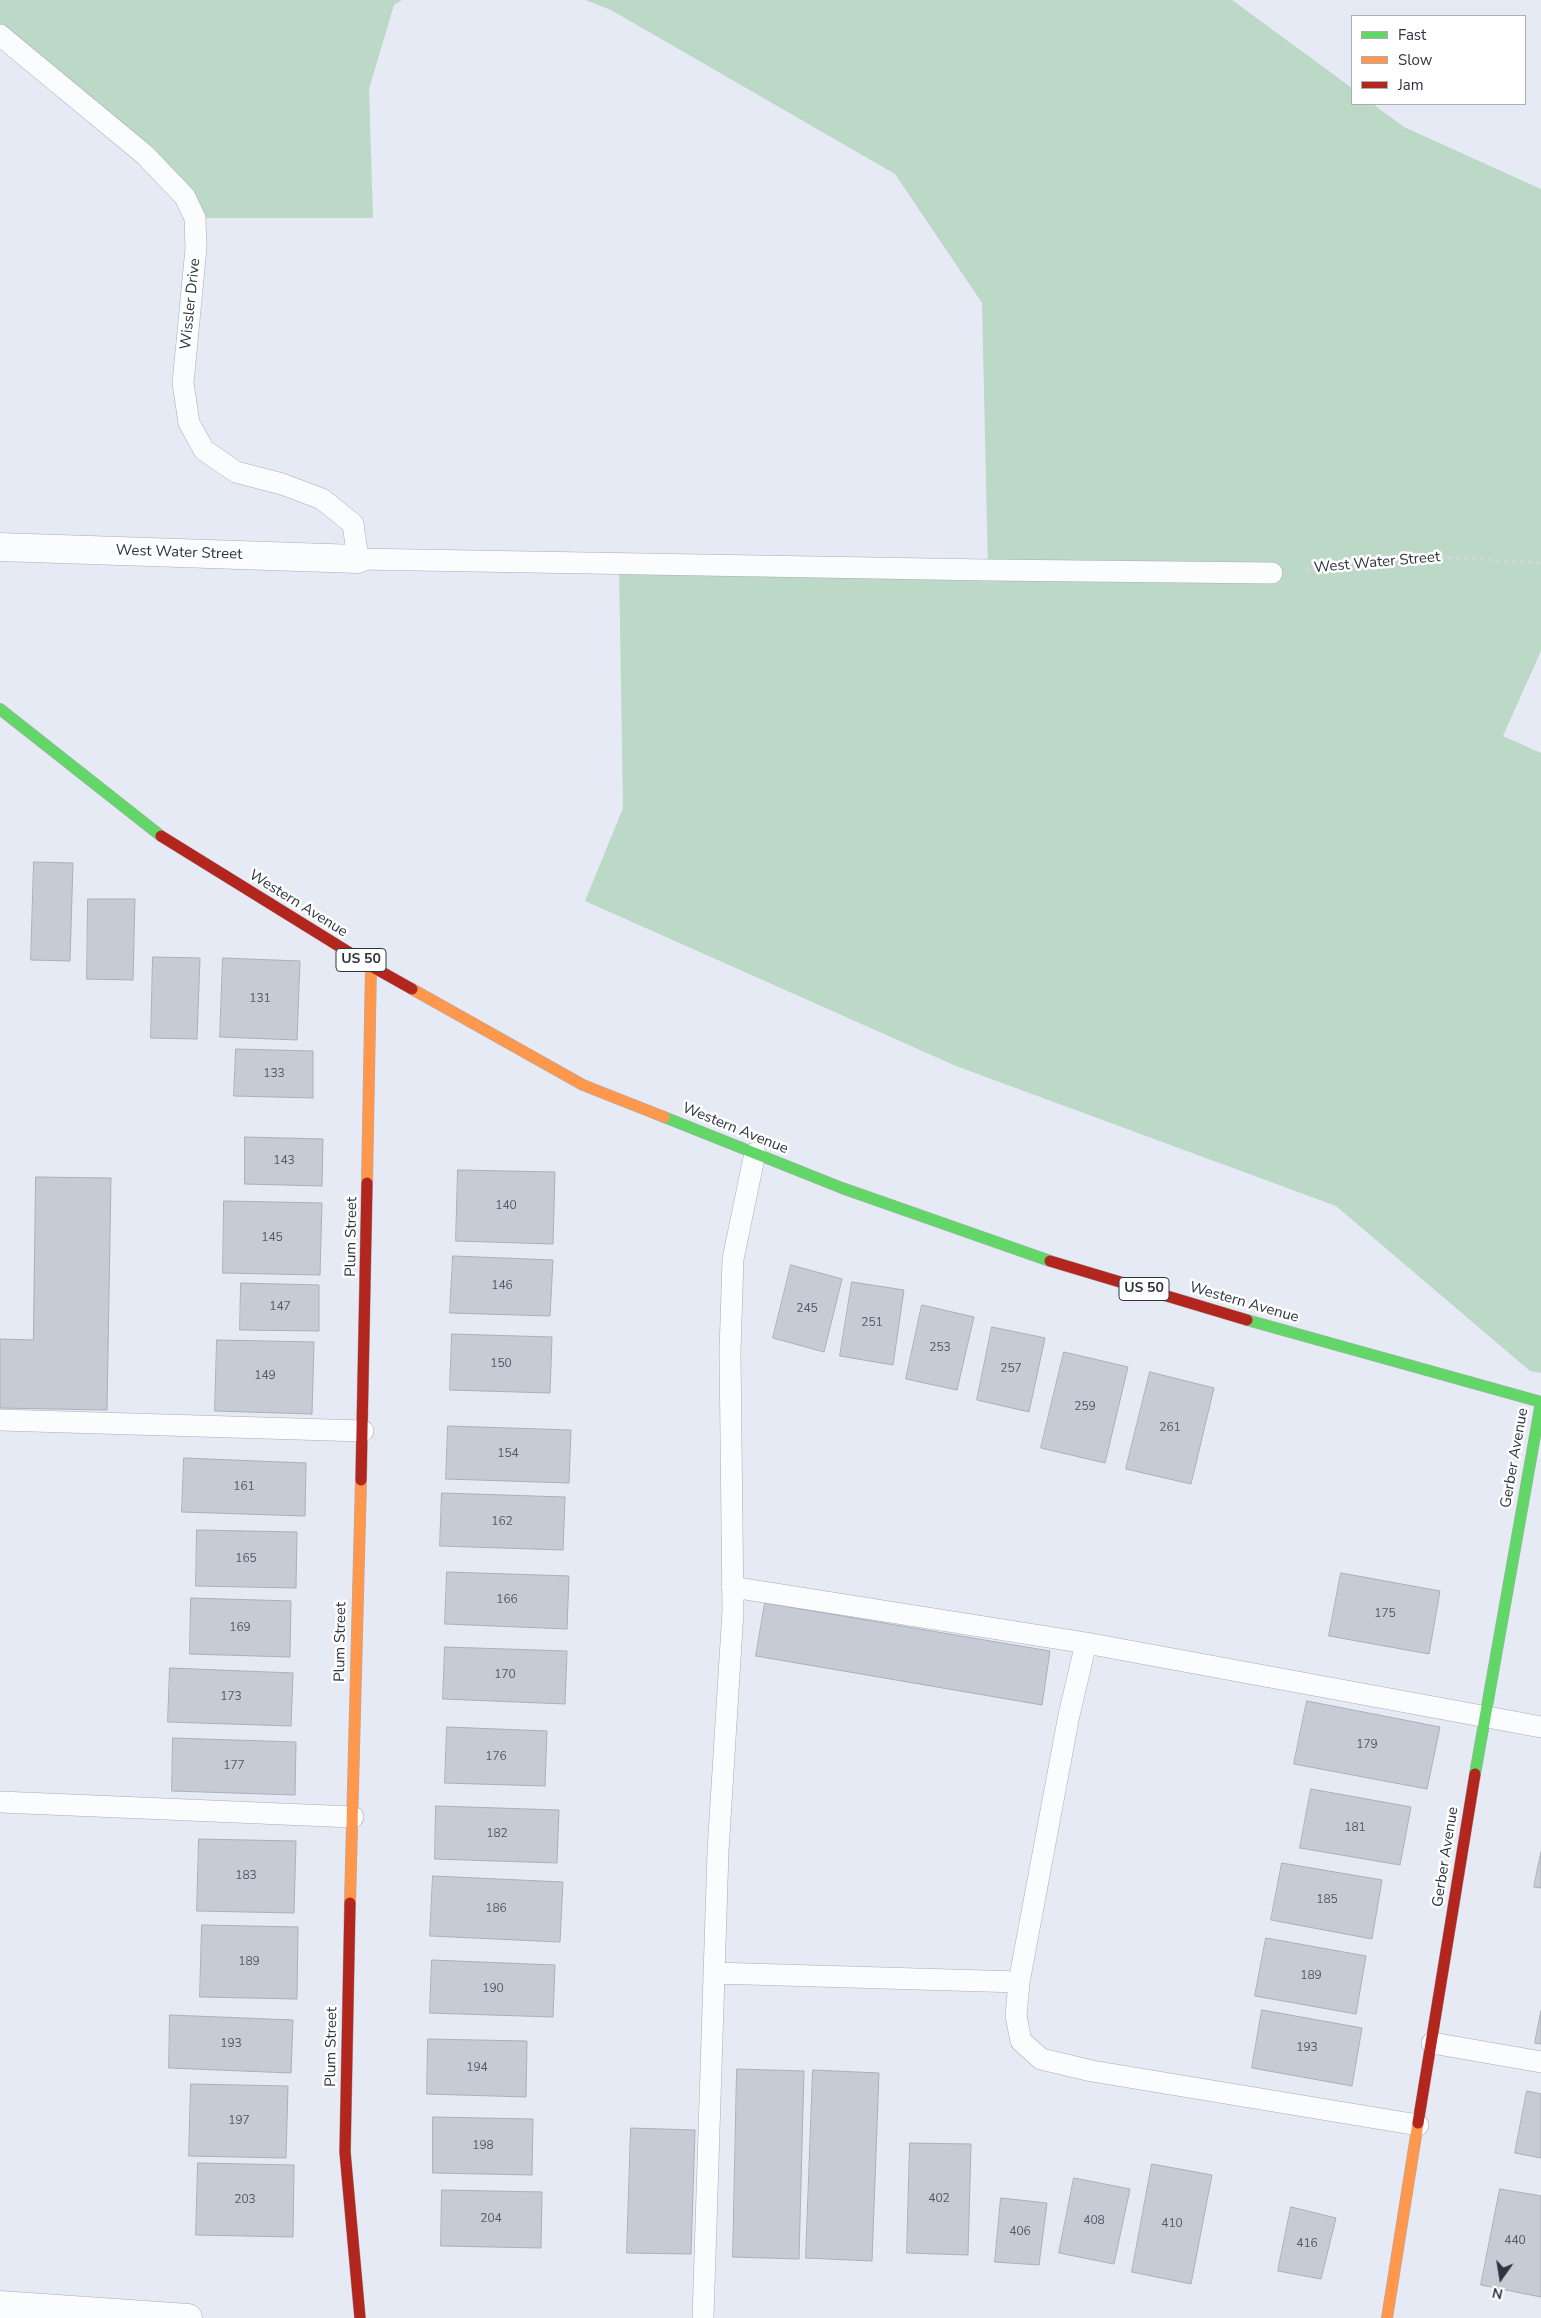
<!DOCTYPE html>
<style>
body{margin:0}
#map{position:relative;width:1541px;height:2318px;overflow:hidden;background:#e6eaf5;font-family:"Nunito Sans",sans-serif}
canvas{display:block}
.legend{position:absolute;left:1351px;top:15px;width:175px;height:90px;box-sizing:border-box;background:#fff;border:1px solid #acadb3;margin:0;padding:6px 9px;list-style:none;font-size:15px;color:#2f3340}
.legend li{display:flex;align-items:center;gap:10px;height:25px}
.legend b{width:25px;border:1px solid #acadb3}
.north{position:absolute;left:1476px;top:2253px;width:50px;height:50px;-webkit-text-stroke:4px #fff;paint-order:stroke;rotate:193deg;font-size:14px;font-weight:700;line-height:20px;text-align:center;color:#2f3340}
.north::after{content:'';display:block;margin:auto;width:18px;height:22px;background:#2f3340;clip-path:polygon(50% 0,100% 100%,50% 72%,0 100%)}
</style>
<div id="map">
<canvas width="1541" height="2318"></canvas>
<ul class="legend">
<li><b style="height:6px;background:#63d668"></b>Fast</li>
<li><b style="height:6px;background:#ff974d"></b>Slow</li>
<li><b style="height:6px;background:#b3261e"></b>Jam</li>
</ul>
<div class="north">N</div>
</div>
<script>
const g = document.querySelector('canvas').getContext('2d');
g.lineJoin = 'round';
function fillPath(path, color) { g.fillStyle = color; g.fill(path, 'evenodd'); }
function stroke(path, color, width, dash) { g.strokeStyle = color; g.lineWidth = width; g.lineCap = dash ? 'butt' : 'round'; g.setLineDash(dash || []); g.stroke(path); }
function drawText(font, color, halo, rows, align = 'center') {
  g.font = font + ' "Nunito Sans",sans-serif'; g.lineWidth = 5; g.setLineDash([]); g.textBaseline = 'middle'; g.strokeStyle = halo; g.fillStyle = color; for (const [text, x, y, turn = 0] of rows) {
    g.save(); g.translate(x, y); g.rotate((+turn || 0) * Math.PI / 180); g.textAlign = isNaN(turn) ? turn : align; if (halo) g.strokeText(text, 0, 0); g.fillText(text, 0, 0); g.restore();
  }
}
fillPath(new Path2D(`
 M0,0h402l-8,5 -25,84 4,129h-178l-10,-21 -185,-162z
 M585,0h647l120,88v16h21l31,23 137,62v462l-38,85 38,17v620l-11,-2 -194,-165 -380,-140 -371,-165 38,-93 -4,-244 369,6 -6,-267 -87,-129 -284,-164z`), '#bcd8c7');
const building = new Path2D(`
 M34,862l39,1 -3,98 -39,-1z
 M88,899h47l-2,81 -46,-1z
 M153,957l47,1 -3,81 -46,-1z
 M223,958l77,3 -3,79 -77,-3z
 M236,1049l77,2v47l-79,-2z
 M245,1137l78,2 -1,47 -77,-2z
 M458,1170l97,2 -2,72 -97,-3z
 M36,1177l75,1 -4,232 -107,-2v-69l33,1z
 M224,1201l98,2 -2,72 -97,-2z
 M453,1256l100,4 -3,56 -100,-3z
 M791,1265l51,14 -18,73 -51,-14z
 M852,1282l52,8 -11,75 -53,-9z
 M241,1283l78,2v46l-79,-1z
 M922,1305l52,12 -17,73 -51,-11z
 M992,1327l53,11 -16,74 -52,-12z
 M452,1334l100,3 -2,56 -100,-3z
 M217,1340l97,2 -2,72 -97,-3z
 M1064,1352l64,15 -23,96 -64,-15z
 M1150,1372l64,16 -23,96 -65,-15z
 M448,1426l123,4 -2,53 -123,-4z
 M184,1458l122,5 -1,53 -123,-4z
 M442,1493l123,4 -2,53 -123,-4z
 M197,1530l100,2 -1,56 -100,-2z
 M447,1572l122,4 -2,53 -122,-5z
 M1341,1573l99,18 -11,63 -100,-18z
 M191,1598l100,3 -1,56 -100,-3z
 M765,1603l285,48 -8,54 -286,-49z
 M445,1647l122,4 -2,53 -122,-5z
 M170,1668l123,5 -2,53 -123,-4z
 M1307,1701l133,26 -13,62 -133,-25z
 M447,1727l100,4 -2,55 -100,-3z
 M173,1738l123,4 -1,53 -123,-4z
 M1311,1789l100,18 -11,58 -100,-17z
 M436,1806l123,4 -2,53 -122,-4z
 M199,1839l97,2 -2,72 -97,-2z
 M1541,1852v36l-7,-1z
 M1282,1863l100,17 -10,59 -101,-19z
 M433,1876l130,6 -3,60 -130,-6z
 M202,1925l96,2 -1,72 -97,-2z
 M1266,1938l100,18 -10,58 -101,-18z
 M432,1960l123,5 -2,52 -123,-4z
 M1262,2010l100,18 -10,58 -100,-18z
 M1541,2011v33l-6,-1z
 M170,2015l123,5 -2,53 -122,-5z
 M428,2039l99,2 -1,56 -99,-3z
 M737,2069l67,2 -5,188 -66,-2z
 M813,2070l66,3 -7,188 -66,-3z
 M191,2084l97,2 -2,72 -97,-2z
 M1527,2091l14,3v64l-26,-5z
 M433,2117l100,2 -1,56 -99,-2z
 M631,2128l64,2 -4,124 -64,-1z
 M910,2143l61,1 -3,111 -61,-2z
 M198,2163l96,2 -1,72 -97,-2z
 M1152,2164l60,11 -21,109 -59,-12z
 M1074,2178l56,11 -16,75 -55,-11z
 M1500,2189l41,7v101l-60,-12z
 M442,2190l100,2 -1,56 -100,-2z
 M1001,2198l46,5 -8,62 -44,-3z
 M1291,2207l45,11 -15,61 -43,-8z`);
fillPath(building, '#c7cbd6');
stroke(building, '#abafba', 1);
const lane = new Path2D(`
 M0,35l145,120 40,42 10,21 1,30 -13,135 6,40 15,27 32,22 46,12 40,15 31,25 5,35 630,11 284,3
 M0,1420l363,11
 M732,1587l354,56
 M0,1802l353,15
 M714,1973l305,9
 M1432,2043l109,19
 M1418,2125l-326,-54 -51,-12 -20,-18 -5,-25 3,-34 50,-267 17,-72 455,84
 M703,2318l15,-467 15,-240 -3,-259 3,-93 22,-106`);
const street = new Path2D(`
 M0,547l358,12
 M0,2305l188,13`);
const fast = new Path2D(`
 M0,709l161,127
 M664,1117l178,71 208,73
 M1247,1320l294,82
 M1475,1774l66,-372`);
const slow = new Path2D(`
 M412,989l171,96 81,32
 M367,1183l4,-217
 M350,1903l11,-423
 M1387,2318l31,-195`);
const jam = new Path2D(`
 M161,836l210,130 41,23
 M1050,1261l197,59
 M361,1480l6,-297
 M350,1903l-5,249 15,166
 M1418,2123l57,-349`);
stroke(lane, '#a8acb6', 22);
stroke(street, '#a8acb6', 29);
stroke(fast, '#a8acb6', 12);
stroke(slow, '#a8acb6', 12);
stroke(jam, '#a8acb6', 12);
stroke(new Path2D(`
 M1305,569l121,-13 115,7`), '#d5d6da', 3, [4, 4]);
stroke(lane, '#fbfcfe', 21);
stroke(street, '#fbfcfe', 28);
stroke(fast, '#63d668', 11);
stroke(slow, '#ff974d', 11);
stroke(jam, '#b3261e', 11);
drawText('12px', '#555966', null, [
 ["131",260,999],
 ["133",274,1074],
 ["143",284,1161],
 ["140",506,1206],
 ["145",272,1238],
 ["146",502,1286],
 ["147",280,1307],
 ["245",807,1309],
 ["251",872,1323],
 ["253",940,1348],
 ["150",501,1364],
 ["257",1011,1369],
 ["149",265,1376],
 ["259",1085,1407],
 ["261",1170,1428],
 ["154",508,1454],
 ["161",244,1487],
 ["162",502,1522],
 ["165",246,1559],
 ["166",507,1600],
 ["175",1385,1614],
 ["169",240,1628],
 ["170",505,1675],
 ["173",231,1697],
 ["179",1367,1745],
 ["176",496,1757],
 ["177",234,1766],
 ["181",1355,1828],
 ["182",497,1834],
 ["183",246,1876],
 ["185",1327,1900],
 ["186",496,1909],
 ["189",249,1962],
 ["189",1311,1976],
 ["190",493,1989],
 ["193",231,2044],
 ["193",1307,2048],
 ["194",477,2068],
 ["197",239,2121],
 ["198",483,2146],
 ["402",939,2199],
 ["203",245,2200],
 ["204",491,2219],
 ["408",1094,2221],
 ["410",1172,2224],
 ["406",1020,2232],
 ["440",1515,2241],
 ["416",1307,2244]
]);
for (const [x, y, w] of [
 [361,960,50],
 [1144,1289,50]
]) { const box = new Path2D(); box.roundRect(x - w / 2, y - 11.5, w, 23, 4); g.fillStyle = '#fff'; g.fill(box); stroke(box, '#2f3340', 1); }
drawText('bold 14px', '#2f3340', null, [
 ["US 50",361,960],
 ["US 50",1144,1289]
]);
drawText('15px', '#2f3340', '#fff', [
 ["Wissler Drive",191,304,-84],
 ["West Water Street",179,553,2],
 ["West Water Street",1377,563,-5],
 ["Western Avenue",298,904,32],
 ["Western Avenue",735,1129,22],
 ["Plum Street",352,1237,-89],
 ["Western Avenue",1244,1303,16],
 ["Gerber Avenue",1515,1458,-80],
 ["Plum Street",341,1642,-89],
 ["Gerber Avenue",1446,1857,-81],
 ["Plum Street",332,2047,-89]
]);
</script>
